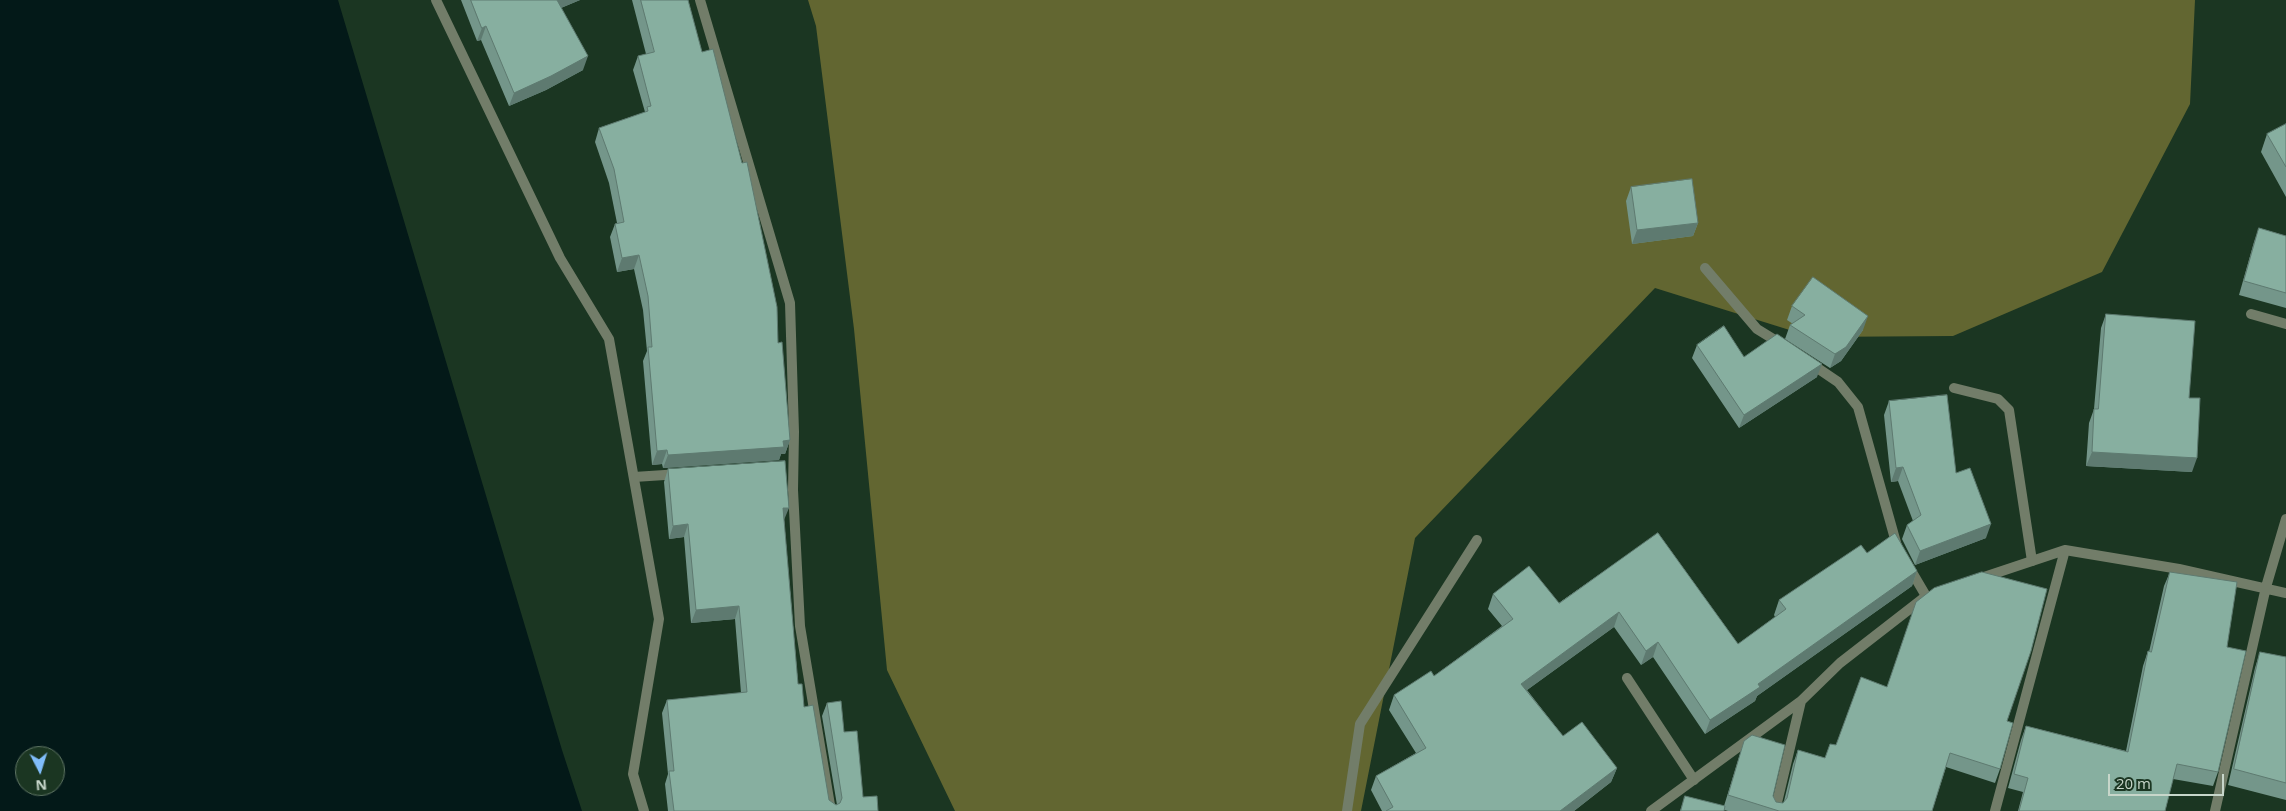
<!DOCTYPE html>
<style>
body{margin:0}
#map{position:relative;width:2286px;height:811px;overflow:hidden;background:#1b3622;font-family:"Open Sans",sans-serif}
canvas{display:block}
.north{position:absolute;left:15px;top:746px;width:50px;height:50px;box-sizing:border-box;background:#1b3622;border:1px solid #607665;border-radius:50%;rotate:175deg;font-size:14px;font-weight:700;line-height:20px;text-align:center;color:#c7d6ca}
.north::after{content:'';display:block;margin:auto;width:18px;height:22px;background:#80bdfa;clip-path:polygon(50% 0,100% 100%,50% 72%,0 100%)}
.scale{position:absolute;left:2108px;top:774px;width:116px;height:22px;box-sizing:border-box;border:2px solid #c7d6ca;border-top:0;padding-left:6px;font-size:15px;line-height:18px;white-space:nowrap;color:#c7d6ca;-webkit-text-stroke:4px #1b3622;paint-order:stroke}
</style>
<div id="map">
<canvas width="2286" height="811"></canvas>
<div class="north">N</div>
<div class="scale">20 m</div>
</div>
<script>
const g = document.querySelector('canvas').getContext('2d');
g.lineJoin = 'round';
function fillPath(path, color) { g.fillStyle = color; g.fill(path, 'evenodd'); }
function stroke(path, color, width, dash) { g.strokeStyle = color; g.lineWidth = width; g.lineCap = dash ? 'butt' : 'round'; g.setLineDash(dash || []); g.stroke(path); }
fillPath(new Path2D(`
 M808,0h1387l-5,104 -88,168 -149,64 -141,1 -157,-49 -240,250 -54,273h-406l-68,-141 -33,-341 -38,-303z`), '#626631');
fillPath(new Path2D(`
 M0,0h338l224,750 20,61h-582zM25,756h30v30h-30z`), '#031918');
stroke(new Path2D(`
 M1705,268l52,61 26,16
 M2251,314l35,10
 M1810,363l28,19 20,25 39,139
 M1954,388l44,11 11,11 23,151
 M634,477l46,-3
 M1909,567l17,29
 M1627,678l67,102
 M1347,811l13,-87 117,-184`), '#727d69', 10);
stroke(new Path2D(`
 M436,0l124,258 49,81 50,280 -26,155 11,37
 M700,0l90,303 4,129 -1,58 7,136 31,185
 M1978,579l87,-29 114,19 107,24
 M1651,811l150,-110 39,-38 85,-66
 M1775,811l26,-110
 M1995,811l70,-261
 M2215,811l51,-224 20,-68`), '#727d69', 10);
fillPath(new Path2D(`
 M461,0h119l-19,8 22,62 -37,20 -37,16 -28,-66 -4,1z
 M632,0h56l90,343 12,97 -5,14h-4l-2,6 -116,8 -1,-4 -10,1 -9,-104 4,-10 -4,-41 -9,-41 -17,3 -7,-35 5,-13 2,-1 -8,-40 -14,-41 4,-14 46,-16 -12,-42 5,-14 8,-2z
 M2286,124v73l-25,-45 6,-18z
 M1631,187l67,36 -5,13 -61,8 -6,-43z
 M2259,228l27,8v72l-47,-13 15,-53z
 M1792,306l71,24 -22,31 -11,7 -45,-29 5,-14 3,-1 -6,-4z
 M2106,314l83,84 3,74 -106,-6 3,-43 5,-14 7,-81z
 M1697,345l47,12 73,20 -78,51 -47,-70z
 M1889,401l67,72 30,65 -71,27 -13,-26 5,-14 6,-4 -15,-40 -7,1 -7,-67z
 M668,469l116,51 14,164 31,116 8,5 -15,-89 5,-13 17,29 19,65 15,14h-210l-3,-27 3,-10 -6,-61 5,-13 74,-7 -6,-74 -44,4 -7,-86 -15,2 -5,-57z
 M1658,533l80,111 37,-27 -1,-2 5,-15 88,-47 50,18 -5,15 -155,110 -2,5 -50,33 -52,-77 -12,8 -27,-38 -87,63 36,46 54,32 -6,14 -37,29h-192l-11,-21 5,-14 40,-23 -27,-43 5,-15 40,-19 68,-50 -14,-17 5,-15 66,9z
 M2170,572l57,75 -9,125 -5,14 -40,-7 -8,32h-147l5,-19 -15,-4 13,-48 5,-14 100,25 17,-85 5,-15 1,1 15,-66z
 M2260,652l26,5v143l-58,-15 27,-117z
 M1887,687l120,34 -7,48 -5,14 -49,-16 -14,44h-204l-4,-1v1h-44l5,-15 39,10 20,-65 29,55 3,6 7,1 1,-2 9,-37 5,-14 27,8z`), '#74968a');
fillPath(new Path2D(`
 M555,0h25l-29,12z
 M486,26l-5,14 -4,1 5,-13z
 M588,56l-5,14 -37,20 -37,16 5,-13z
 M1698,223l-5,13 -61,8 5,-14z
 M639,255l-5,14 -17,3 5,-14z
 M1868,316l-5,14 -22,31 -11,7 5,-14z
 M1822,364l-5,13 -78,51 5,-13z
 M790,440l-5,14h-4l-2,6 -116,8 5,-13z
 M667,450l-5,14 -10,1 5,-14z
 M2092,452l105,6 -5,14 -106,-6z
 M1903,467l-5,14 -7,1 5,-14z
 M783,508h6l-5,12z
 M688,524l-4,13 -15,2 4,-13z
 M1991,524l-5,14 -71,27 5,-14z
 M1917,571l-5,15 -155,110 -2,5 -50,33 5,-14 48,-36z
 M739,606l-4,13 -44,4 5,-13z
 M1619,612l-5,15 -98,71 5,-14z
 M1658,642l-5,15 -12,8 5,-14z
 M1617,768l-6,14 -37,29h-14z`), '#5e7a70');
const building = new Path2D(`
 M471,0h86l31,56 -37,20 -37,17 -28,-67 -4,2z
 M641,0h47l14,52 11,-3 29,114 5,-1 30,145 1,36 4,-1 8,98 -7,1 1,6 -116,8 -1,-5 -10,1 -9,-104h4l-4,-51 -9,-41 -17,3 -7,-34 9,-2 -10,-53 -15,-41 49,-17 -1,-4 4,-1 -13,-50 16,-4z
 M2286,124v43l-19,-33z
 M1692,179l6,44 -61,7 -6,-43z
 M2259,228l27,8v57l-42,-12z
 M1813,277l55,39 -22,31 -11,7 -45,-29 15,-10 -13,-9z
 M2106,314l89,7 -6,77h11l-3,60 -105,-6 2,-43h4z
 M1724,326l20,31 33,-23 45,30 -78,51 -47,-70z
 M1947,395l9,78 14,-5 21,56 -71,27 -13,-26 14,-10 -18,-48 -7,1 -7,-67z
 M785,461l4,47h-6l15,176h4l2,23 9,-2 16,95 7,5 4,-2 2,-5 -15,-95 14,-2 3,31 13,-1 6,66 14,-1 1,15h-204l-5,-40h5l-7,-71 80,-8 -8,-86 -43,4 -8,-86 -15,2 -5,-57z
 M1658,533l80,111 48,-35 -7,-9 82,-55 6,8 28,-20 22,38 -159,113 2,3 -50,33 -52,-78 -12,9 -27,-39 -98,72 42,52 19,-14 35,46 -57,43h-174l7,-4 -17,-31 50,-28 -32,-53 37,-24 3,5 79,-57 -20,-25 36,-28 30,37z
 M1982,572l65,17 -16,62 -24,70 6,2 -13,46 -50,-16 -18,58h-153l-51,-16 16,-54 8,-6 33,10 -12,51 3,6 7,1 4,-5 11,-48 27,8 5,-14 6,1 25,-68 26,10 29,-85 18,-14z
 M2170,572l67,10 -10,65 19,4 -28,121 -41,-8 -12,47h-146l9,-33 -14,-4 12,-48 102,26 20,-101 3,1z
 M2260,652l26,5v126l-52,-14z
 M1685,796l40,10 -1,5h-43z`);
fillPath(building, '#87afa0');
stroke(building, '#5e7a70', 1);
</script>
